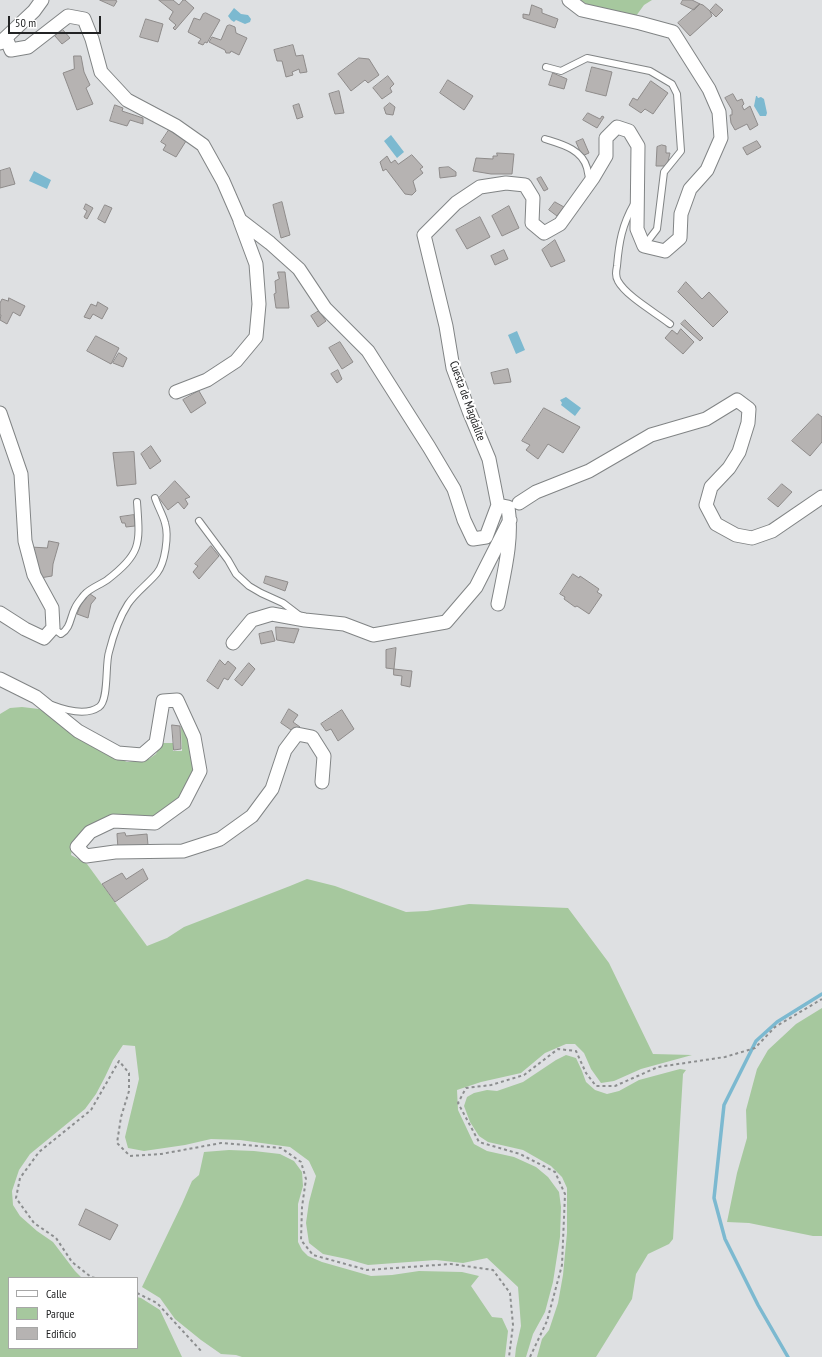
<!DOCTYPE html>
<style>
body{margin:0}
#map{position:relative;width:822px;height:1357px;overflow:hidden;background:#dee0e2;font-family:"PT Sans Narrow",sans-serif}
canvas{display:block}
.legend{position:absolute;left:8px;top:1277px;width:130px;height:72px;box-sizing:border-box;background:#fff;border:1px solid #a7a7a7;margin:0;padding:5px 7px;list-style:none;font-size:12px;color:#222324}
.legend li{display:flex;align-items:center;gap:8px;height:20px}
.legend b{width:20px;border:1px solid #a7a7a7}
.scale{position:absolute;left:8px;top:16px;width:93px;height:18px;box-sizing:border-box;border:2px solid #222324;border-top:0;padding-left:5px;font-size:12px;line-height:14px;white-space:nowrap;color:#222324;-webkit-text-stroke:3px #fff;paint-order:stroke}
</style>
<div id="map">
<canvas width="822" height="1357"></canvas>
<ul class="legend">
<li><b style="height:5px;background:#fff"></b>Calle</li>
<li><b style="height:11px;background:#a6c89e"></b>Parque</li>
<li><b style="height:11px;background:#b6b3b2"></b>Edificio</li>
</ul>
<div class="scale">50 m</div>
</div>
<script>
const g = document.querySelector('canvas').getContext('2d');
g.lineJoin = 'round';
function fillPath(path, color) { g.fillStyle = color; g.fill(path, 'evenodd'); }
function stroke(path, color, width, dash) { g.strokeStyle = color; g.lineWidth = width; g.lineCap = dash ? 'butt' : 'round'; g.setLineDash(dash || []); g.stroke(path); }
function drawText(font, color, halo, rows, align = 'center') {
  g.font = font + ' "PT Sans Narrow",sans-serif'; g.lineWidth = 4; g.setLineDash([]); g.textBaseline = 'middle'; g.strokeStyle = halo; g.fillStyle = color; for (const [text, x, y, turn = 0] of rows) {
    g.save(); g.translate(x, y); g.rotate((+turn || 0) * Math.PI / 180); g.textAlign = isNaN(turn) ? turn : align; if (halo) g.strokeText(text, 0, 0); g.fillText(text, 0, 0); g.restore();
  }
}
fillPath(new Path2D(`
 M580,0h72l-8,5 -8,11 -48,-11z
 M22,707l17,2 21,13 41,28 26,12 22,-3 7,-5 5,-11h12v8h9l-2,-42 8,23 7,41 -15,26 -26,20 -41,-3 -40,27 -2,12 16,9 60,82 20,-8 17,-11 106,-41 17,-7 28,7 71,26 21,-1 42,-7 99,4 41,55 44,91 39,1 -51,14 -27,12 -13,2 -10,-14 -7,-16 -9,-9h-9l-21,9 -24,20 -40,9 -24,8 1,20 16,34 13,7 27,6 22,10 12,10 11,15 2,15 -1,30 -7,45 -8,30 -12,22 -7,23h-11l1,-9 5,-22 -3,-39 -31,-29 -24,5 -27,-3 -68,5 -21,-6 -24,-5 -14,-11 -3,-20 3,-21 7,-26 -7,-15 -19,-14 -50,-7 -29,-1 -26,6 -41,6 -16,-3 -3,-11 14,-58 -4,-33 -12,-1 -10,15 -8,17 -9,17 -11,15 -55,45 -11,16 -7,21 1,14 7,11 17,15 16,11 22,29 7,7h-73v70h128v-51l4,1 19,12 22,47h-182v-643l10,-6z
 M822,1008v228h-9l-64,-13 -22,-1 10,-49 10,-35 -1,-28 11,-41 11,-19 28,-26z
 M566,1055l10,3 6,13 4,11 9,8 12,4 12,-3 20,-11 41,-11 6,1 -3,4 -10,165 -4,5 -21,10 -12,20 -4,25 -36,58h-59l5,-18 7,-9 9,-27 5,-28 4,-42v-45l-5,-11 -11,-11 -28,-16 -35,-8 -9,-6 -9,-14 -6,-16 3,-9 7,-4 13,-3 10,1 26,-9 33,-22z
 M229,1150l25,1 26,3 14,7 8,11 1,14 -5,18v38l4,8 6,6 14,6 49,14 21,-1 27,-4 43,1 17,4 -8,10 21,31 10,1 6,13 -3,26h-263l-6,-2 -15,-1 -20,-14 -26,-21 -15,-21 -18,-11 40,-83 10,-23 7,-6 5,-23z`), '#a6c89e');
fillPath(new Path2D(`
 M234,8l7,6 7,1 3,4 -1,3 -5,2 -9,-4 -2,2 -3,-2 -3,-4z
 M756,96h1l1,2 3,-1 3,2 3,14 -1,3h-6l-6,-10z
 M391,135l13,17 -7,6 -13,-17z
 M34,171l17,9 -4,9 -18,-8z
 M517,331l8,19 -9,4 -8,-19z
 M566,397l15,11 -6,8 -14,-11 1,-2 -2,-3z`), '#7cb9d0');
stroke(new Path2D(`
 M788,1357l-30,-52 -33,-66 -11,-41 10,-93 32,-64 21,-19 45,-28`), '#7cb9d0', 3.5);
const building = new Path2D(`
 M100,0h15l2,1 -3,5z
 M159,0h14l6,5 4,-5h2l9,8 -19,22 -2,-2 3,-3 -7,-6 4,-7z
 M683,0h9l8,4 -6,6 -13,-6z
 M700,4l3,1 7,6 2,5 -22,20 -12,-13z
 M716,4l7,6 -7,7 -6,-6z
 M532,5l10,4v4l16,6 -3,9 -32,-10v-4l6,1z
 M206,13l14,7 -13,23 -2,-1 -2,3 -5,-2 3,-4 -13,-7 6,-14 6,2 3,-6z
 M146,19l17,5 -5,18 -18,-5z
 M230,25l5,2 1,6 11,5 -8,17 -8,-4 -1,2h-4l-1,-3 -16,-8 3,-5 9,3 6,-14z
 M63,30l7,8 -8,6 -7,-8z
 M293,45l3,11 7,-1 4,17 -7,1 -1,-4 -7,3 1,3 -7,2 -4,-16h-5l-3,-11z
 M74,56h7l3,16 6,13 -4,3 7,16 -16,6 -14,-37 11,-4z
 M359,58l10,1 10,16 -11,8 -3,-3 -14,11 -13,-17z
 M592,67l20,5 -6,24 -20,-5z
 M553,73l14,6 -3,10 -15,-4z
 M388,76l6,8 -4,4 2,4 -10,7 -9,-11z
 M448,80l25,16 -9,14 -24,-17z
 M651,81l17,12 -15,21 -8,-5 -4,4 -12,-8 4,-7 4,2z
 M339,91l5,22 -9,1 -6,-20z
 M733,94l4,7 5,-2 2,5 -2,2 2,4 6,-4 8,19 -8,5 -3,-6 -12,6 -4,-7 -1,-8h2v-5l-7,-12z
 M390,103l5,4 -2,8 -7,-1 -2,-6z
 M299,104l4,13 -6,2 -4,-13z
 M115,105l8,3 -1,3 21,7v6l-13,-4 -3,6 -17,-5z
 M588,113l12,6 2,-3 2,1 -7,11 -14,-8z
 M169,130l17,11 -10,16 -13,-7 3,-5 -5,-3z
 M583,139l6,14 -7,3 -6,-14z
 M757,141l4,6 -14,8 -4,-7z
 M662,145l4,1v7h4l-3,13h-11l1,-19z
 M497,153l17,1 -2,20h-21l-18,-3 3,-13 17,1v-3h4z
 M412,155l11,12 -3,2 3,4 -10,8 3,10 -4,4 -7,-1 -19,-25 -3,2 -3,-9 7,-6 4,7 4,-3 3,4z
 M449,167l7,5v4l-16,2 -1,-10z
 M10,168l5,16 -15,4v-17z
 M541,177l7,12 -4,2 -7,-12z
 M282,202l8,33 -9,3 -8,-33z
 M555,202l9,5 -7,9 -8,-6z
 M86,204l7,4 -6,11 -3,-2 3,-6 -3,-2z
 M105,205l7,3 -7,15 -7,-4z
 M509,206l10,22 -17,8 -10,-20z
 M480,217l10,20 -23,12 -11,-19z
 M555,240l10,21 -14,6 -9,-17z
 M504,250l4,9 -13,6 -4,-9z
 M278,272h7l4,36h-13l-2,-14 2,-1 -1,-12 4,-2z
 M686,282l16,17 7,-7 19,20 -15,15 -35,-35z
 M9,298l16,8 -5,10 -7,-4 -6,12 -7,-4 1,-5h-1v-12l2,-4 6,2z
 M98,302l10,6 -6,11 -9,-5 -3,5 -6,-2 7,-13 5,2z
 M319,311l7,10 -8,6 -7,-11z
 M685,320l18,18 -3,3 -19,-17z
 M681,329l13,13 -11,12 -18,-16 7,-8 5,4z
 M96,336l23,12 -8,16 -24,-13z
 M340,342l13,20 -11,7 -13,-21z
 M119,353l8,5 -4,9 -10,-4z
 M508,369l3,13 -17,2 -3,-11z
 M338,370l4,9 -5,4 -6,-9z
 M199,391l7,12 -15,10 -8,-13z
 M544,408l36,19 -17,26 -15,-9 -10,15 -12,-9 4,-5 -8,-4z
 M818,414l4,3v25l-12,14 -18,-15z
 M151,446l10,15 -11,8 -9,-15z
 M134,452l2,32 -19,2 -4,-33z
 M175,481l15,16 -5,2 3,5 -4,5 -6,-7 -10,8 -9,-12z
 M782,484l10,8 -14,15 -10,-8z
 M134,515l1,11 -9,1 -1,-4h-3l-2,-6z
 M49,541l10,2 -6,21 -1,12 -12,2 -9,-31 16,1z
 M211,546l8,10 -20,23 -6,-7 5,-6 -3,-2z
 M573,574l6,4 1,-2 19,13 -2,3 5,3 -13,19 -12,-8 -2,1 -11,-8 1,-2 -5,-3z
 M266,576l22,6 -3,9 -21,-8z
 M90,594l6,4 -5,6 -3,14 -11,-4 5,-12z
 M276,627l23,2 -5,14 -17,-3z
 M272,631l3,10 -14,3 -2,-10z
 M396,648l-2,21 -8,-1v-18z
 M220,660l5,5 3,-4 8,7 -8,12 -4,-2 -6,11 -11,-8z
 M249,663l6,6 -13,17 -7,-6z
 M394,669l18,2 -2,16 -9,-2 1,-9 -8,-1z
 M289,709l9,6 -5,7 7,5 -6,5 -13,-9z
 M342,710l12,19 -16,12 -7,-12 -5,2 -5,-7z
 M172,725l8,1 1,23 -7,1z
 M125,833l1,3 21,-2 1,11 -30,4 -1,-15z
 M143,869l5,10 -33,23 -13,-18 20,-11 4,6z
 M86,1209l32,16 -8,15 -31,-15z`);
fillPath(building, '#b6b3b2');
stroke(building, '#8e8b8a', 1);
const service = new Path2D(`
 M546,67l15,4 26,-13 63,13 22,13 5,10 4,57 -17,21 -7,57 -13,17
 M545,139c16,5 37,10 42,29 1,4 1,8 3,12
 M634,204c-12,21 -15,38 -17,62 -1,5 -2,10 1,15 8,15 38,32 52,43
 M199,521l29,39 8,14 13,12 12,7 22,10 17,13
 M53,628l8,6c10,-6 9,-17 14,-26 2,-5 6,-9 9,-13 6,-7 16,-10 23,-15 35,-27 33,-36 30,-78
 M52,705c13,5 34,11 47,2 10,-7 6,-43 10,-55 4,-16 10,-34 19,-48 8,-12 20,-20 29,-31 8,-10 12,-37 8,-50 -2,-8 -7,-16 -10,-25`);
const minor = new Path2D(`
 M6,38l5,12 17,-3 40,-31 16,3 8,20 9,33 26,28 49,26 27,19 20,36 17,39 30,23 29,26 26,39 43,43 61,96 25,42 10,31 9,19 13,-2 12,-32 -9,-46 -20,-48 -16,-43 -7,-42 -22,-91 32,-32 24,-16 26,-4 19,2 8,13 -1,25 12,10 16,-9 33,-46 13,-22v-18l11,-11 12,4 9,15 -1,83 7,17 21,5 15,-13 1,-24 9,-25 17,-19 14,-32 -2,-26 -10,-23 -36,-57 -33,-9 -58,-13 -13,-10
 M0,43l34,-32 8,-11
 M176,392l31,-12 29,-19 20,-24 3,-33 -3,-40 -16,-43
 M0,413l21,61 4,67 9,34 18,33 1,20 -9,10 -19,-9 -25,-16
 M519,503l17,-11 53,-21 62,-36 55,-16 31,-19 12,9 -1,14 -9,29 -10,16 -18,19 -5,18 10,19 20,11 16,3 20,-7 50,-34
 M498,604c6,-31 15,-65 10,-97l-10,-2
 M233,643l19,-23 20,-6 33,6 39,4 29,11 73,-13 30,-35 34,-67
 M0,679l36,18 42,34 40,22 24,2 14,-12 7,-42 14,-1 17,37 6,34 -16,31 -29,21 -42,-2 -23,11 -13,15 9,9 29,-4 68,-1 37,-12 32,-23 20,-27 13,-39 12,-16 15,3 12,19 -2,26`);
stroke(service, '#818485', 8);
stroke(minor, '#818485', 15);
stroke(new Path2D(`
 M95,1278l-4,-1 -19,-15 -16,-24 -22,-15 -18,-25 4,-20 19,-26 52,-42 28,-49 10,12v18l-8,26 -4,26 13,13 31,-2 60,-11 60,5 20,14 5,17 -4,28 -1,33 12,15 54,15 84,-6 42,6 17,23 3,32 -4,32
 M137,1293l20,10 45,49
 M530,1357l17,-36 15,-56 3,-71 -10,-22 -35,-18 -41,-12 -21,-39 8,-15 25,-3 33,-10 34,-26 18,2 10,22 10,13h19l43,-19 67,-10 30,-9 20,-21 47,-28`), '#8c8e8f', 2, [3, 3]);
stroke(service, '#fff', 6);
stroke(minor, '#fff', 13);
drawText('12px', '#222324', '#fff', [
 ["Cuesta de Magdalite",467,401,70]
]);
</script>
